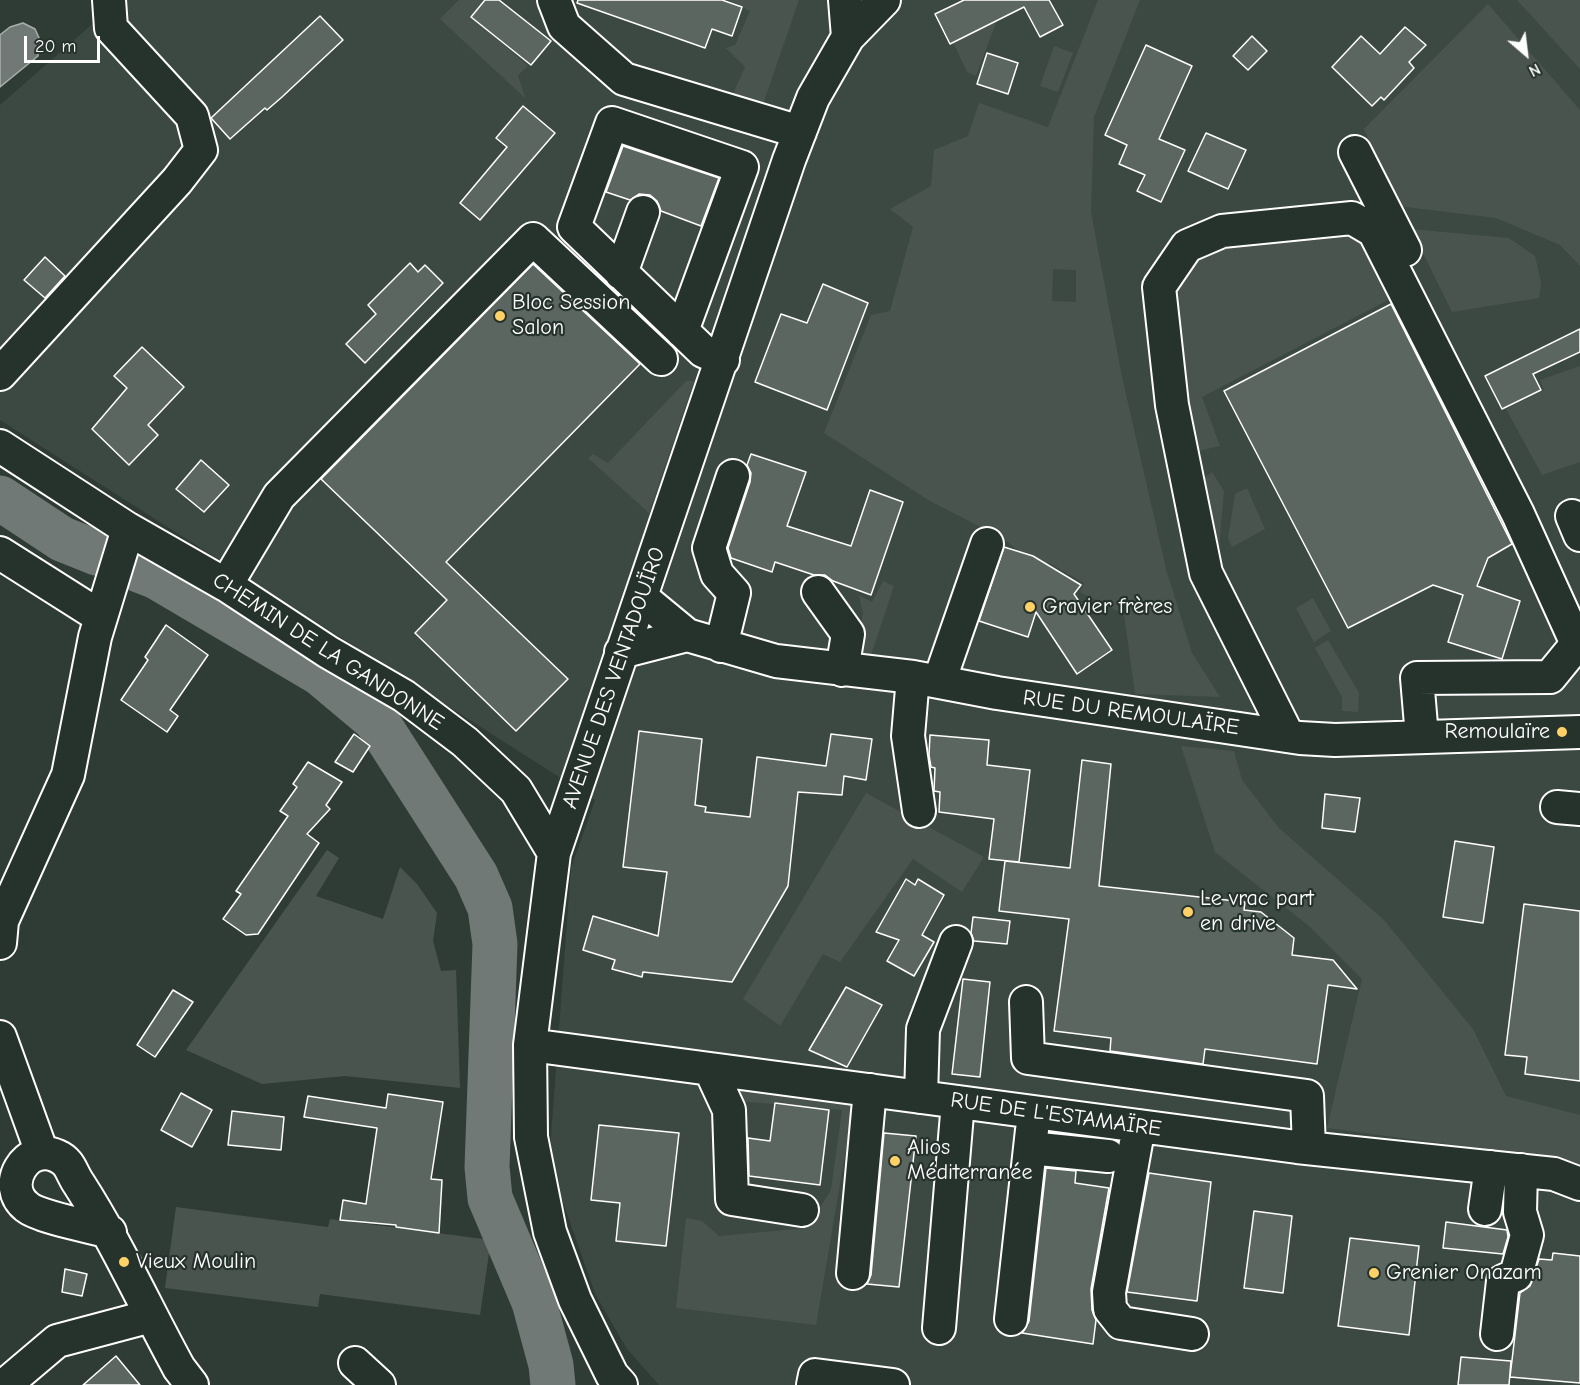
<!DOCTYPE html>
<meta charset="utf-8">
<style>
body{margin:0}
#map{position:relative;width:1580px;height:1385px;overflow:hidden;background:#2f3b35;font-family:"Comic Neue",sans-serif}
canvas{display:block}
.north{position:absolute;left:1496px;top:24px;width:60px;height:60px;-webkit-text-stroke:4px #26332d;paint-order:stroke;rotate:152deg;font-size:16px;font-weight:700;line-height:24px;text-align:center;color:#fff}
.north::after{content:'';display:block;margin:auto;width:21px;height:27px;background:#fff;clip-path:polygon(50% 0,100% 100%,50% 72%,0 100%)}
.scale{position:absolute;left:24px;top:36px;width:76px;height:27px;box-sizing:border-box;border:3px solid #fff;border-top:0;padding-left:8px;font-size:18px;line-height:21px;white-space:nowrap;color:#fff;-webkit-text-stroke:4px #26332d;paint-order:stroke}
</style>
<div id="map">
<canvas width="1580" height="1385"></canvas>
<div class="north">N</div>
<div class="scale">20 m</div>
</div>
<script>
const g = document.querySelector('canvas').getContext('2d');
g.lineJoin = 'round';
function fillPath(path, color) { g.fillStyle = color; g.fill(path, 'evenodd'); }
function stroke(path, color, width, dash) { g.strokeStyle = color; g.lineWidth = width; g.lineCap = dash ? 'butt' : 'round'; g.setLineDash(dash || []); g.stroke(path); }
function drawText(font, color, halo, rows, align = 'center') {
  g.font = font + ' "Comic Neue",sans-serif'; g.lineWidth = 4.5; g.setLineDash([]); g.textBaseline = 'middle'; g.strokeStyle = halo; g.fillStyle = color; for (const [text, x, y, turn = 0] of rows) {
    g.save(); g.translate(x, y); g.rotate((+turn || 0) * Math.PI / 180); g.textAlign = isNaN(turn) ? turn : align; if (halo) g.strokeText(text, 0, 0); g.fillText(text, 0, 0); g.restore();
  }
}
fillPath(new Path2D(`
 M126,0h1454v1385h-921l-32,-36 -31,-53 -47,-133 22,-295 24,-68 -595,-380v-315l106,-93z`), '#3c4842');
fillPath(new Path2D(`
 M459,0h26l-13,17 56,49 -10,9 7,23 -85,-79z
 M729,0h70l-37,107 -30,-11 13,-29 -19,-19 9,-3 15,-34z
 M1098,0h42l-46,117 -3,95 31,165 44,192 26,84 28,44 -85,-3 -11,-80 -44,-22 4,-9 -35,-20 -7,8 -38,-32 -74,-38 -106,-68 47,-118 19,-4 23,-84 -23,-18 41,-23 3,-36 34,-14 11,-33 69,24zM1053,269l23,1v32l-24,-1z
 M1517,0h63v69z
 M1488,4l92,106v156l-20,-21 -64,-27 -98,-12 -34,-77z
 M997,20l-21,56 -9,-4 -14,-30z
 M1054,46l19,7 -15,39 -18,-6z
 M1345,225l21,13 30,58 -194,101 18,49 -30,7 -20,-148c5,-15 11,-34 23,-45 24,-23 117,-29 152,-35z
 M1411,229l98,9 26,18 6,26 -2,16 -87,14z
 M1580,366v96l-38,13 -36,-66 38,-19 -4,-10z
 M686,381h8l-45,132 -61,-55 5,-4 15,9z
 M1212,472l12,19 -5,58 -12,3 -11,-68z
 M1247,488l18,41 -33,18 -4,-9 7,-44z
 M883,581l11,5 -24,72 -15,-2 8,-43 -4,-18 13,7z
 M1313,598l18,33 -17,11 -18,-34z
 M1328,640l31,53 -1,19 -16,-1v-14l-27,-49z
 M1181,746l53,5 8,29 37,48 105,92 89,109 33,67 74,19v50l-59,-11 -194,-26 35,-149 -53,-53 -94,-74z
 M866,793l118,64 -22,35 -49,-33 -73,103 -17,-8 -43,72 -37,-27z
 M327,850l12,8 -23,38 67,23 17,-52 17,17 20,29 -4,28 8,30 15,-1 4,118 -115,-12 -83,8 -76,-34z
 M732,1087l122,15 -38,223 -140,-17 10,-90 16,3 17,15 88,-8 24,-38 11,-80 -105,-9z
 M176,1207l152,20 2,-8 161,21 -11,75 -160,-21 -2,13 -153,-19z`), '#4a544f');
const water = new Path2D(`
 M23,23l12,6 5,11 -2,16 -38,31v-52l10,-8z`);
fillPath(water, '#707975');
stroke(water, '#a9afac', 1.5);
stroke(new Path2D(`
 M0,498l62,41 35,14
 M139,570l18,7 163,96 56,47 100,156 14,32 5,36 -8,223 3,31 44,104 17,63 2,20`), '#707975', 45);
const building = new Path2D(`
 M485,0h14l52,41 -20,24 -60,-48z
 M578,0h144l20,7 -10,29 -20,-7 -7,19 -128,-45z
 M964,0h85l14,25 -23,12 -16,-30 -74,37 -15,-30z
 M320,16l23,24 -61,57 -15,13 -2,-2 -35,31 -19,-21z
 M1405,27l21,18 -17,17 5,6 -30,32 -3,-3 -9,9 -40,-39 29,-31 19,18z
 M1252,36l15,15 -19,19 -15,-14z
 M1146,45l46,21 -33,73 26,11 -24,52 -24,-11 8,-16 -26,-11 8,-19 -22,-10z
 M987,53l31,10 -10,31 -31,-10z
 M523,106l32,27 -75,87 -20,-17 47,-56 -11,-9z
 M1206,133l40,17 -18,39 -40,-18z
 M623,146l96,32 -18,48 -40,-15 -4,-10 -7,-6 -11,-1 -9,6 -24,-8z
 M45,257l20,19 -20,22 -21,-18z
 M410,263l8,9 7,-7 18,18 -78,80 -19,-19 30,-30 -8,-9z
 M533,264l107,100 -194,198 122,117 -52,52 -101,-98 32,-33 -126,-121z
 M823,284l45,19 -41,107 -72,-28 26,-68 26,9z
 M1391,304l121,240 -24,14 -11,28 43,15 -18,58 -54,-17 15,-47 -30,-10 -85,43 -124,-237z
 M1580,329v23l-47,22 8,16 -39,19 -17,-33z
 M142,347l42,40 -36,38 10,10 -29,30 -37,-36 35,-41 -13,-12z
 M751,454l55,18 -19,54 64,20 19,-56 33,12 -32,93 -38,-14 -8,-6h-11l-39,-13 -3,10 -41,-14 -3,-10 22,-66 1,-9 -4,-8z
 M201,460l28,25 -25,27 -28,-23z
 M1004,547l29,9 48,29 -7,9 38,56 -35,24 -41,-62 -8,25 -49,-16z
 M166,625l42,30 -38,55 8,6 -11,16 -46,-32 27,-40 -3,-3z
 M639,731l63,8 -7,66 11,2 -1,5 45,5 7,-60 69,9 5,-32 41,5 -6,41 -22,-4 -2,19 -44,-3 -10,94 -56,96 -89,-10 -1,5 -30,-8 3,-9 -32,-10 10,-34 65,20 9,-64 -44,-5z
 M354,734l16,12 -17,26 -18,-10z
 M930,735l59,5 -2,25 43,5 -11,92 -30,-3 5,-40 -55,-7 1,-20 -6,-1 1,-23 -4,-1 -2,-12z
 M1082,760l29,4 -12,122 146,16 -1,8 17,2 33,26 -2,17 41,5 24,29 -29,-4 -11,79 -112,-15 -2,15 -93,-13 1,-13 -57,-7 15,-112 -70,-8 6,-50 65,7z
 M308,762l34,20 -16,23 4,4 -23,25 12,9 -61,91 -12,1 -23,-16 18,-25 -5,-3 52,-75 -8,-5 17,-24 -4,-3z
 M1325,794l35,4 -5,34 -33,-4z
 M1455,841l39,6 -11,76 -40,-6z
 M906,879l9,6 3,-6 26,16 -22,40 12,7 -20,34 -27,-15 12,-21 -23,-8z
 M1524,904l56,7v170l-55,-7 2,-17 -22,-2z
 M973,917l37,4 -3,23 -33,-3 -3,-8z
 M963,979l27,3 -10,95 -28,-3z
 M846,987l36,18 -35,62 -38,-17z
 M173,990l20,12 -38,55 -18,-12z
 M181,1093l31,17 -20,37 -31,-17z
 M388,1094l55,8 -12,77 11,1 -3,53 -43,-6v-2l-56,-5 3,-20 23,4 11,-76 -73,-11 4,-21 78,12z
 M775,1103l54,7 -9,75 -71,-9 -1,-38 22,3z
 M232,1111l52,6 -3,33 -53,-5z
 M599,1125l80,8 -13,113 -50,-5 4,-38 -29,-3z
 M884,1133l32,3 -17,151 -32,-3 4,-9z
 M1046,1168l30,3 -1,12 34,5 -18,101 1,21 4,10 -3,24 -71,-11 7,-12z
 M1149,1173l62,9 -14,119 -70,-9z
 M1254,1211l38,5 -9,77 -39,-5z
 M1446,1222l61,8 1,7 -5,17 -60,-6z
 M1350,1238l69,8 -10,89 -71,-9z
 M1553,1253l27,3v127l-70,-6 10,-84 10,-7 9,-27 13,1z
 M65,1269l22,5 -5,22 -20,-4z
 M116,1356l24,29h-57z
 M1461,1357l50,4 -2,24h-51z`);
fillPath(building, '#5b6661');
stroke(building, '#fff', 1.5);
const minor = new Path2D(`
 M554,0l10,26 60,53 176,53
 M845,0l3,37
 M1355,152l50,98
 M621,273l22,-61
 M682,331l60,-164 -130,-44 -38,104 129,124 20,9
 M0,374l177,-193 24,-31 -9,-34 -81,-88 -2,-28
 M0,446l128,83 98,56 102,67 76,44 61,46 51,48 38,63
 M1572,516l8,19
 M0,553l101,64
 M226,585l53,-89 254,-257 128,120
 M818,592l30,42 -6,36
 M641,597l46,38 89,26 137,16 84,16 303,45 35,2 245,-8
 M721,646l13,-53 -17,-19 -8,-26 24,-72
 M621,652l66,-17
 M913,677l-5,59 11,75
 M939,682l48,-138
 M1288,736l-82,-163 -34,-168 -13,-118 28,-41 35,-15 130,-13 22,13 144,283 59,130 -27,33 -133,1 5,59
 M1557,807l23,2
 M0,943l2,-22 66,-146 27,-138 33,-108
 M1026,1002l2,56 279,38 2,52
 M0,1037l42,116
 M530,1045l767,102 257,27 26,10
 M710,1069l19,41 3,89 70,11
 M921,1097l2,-68 33,-87
 M1139,1126l-30,166 1,17 11,14 71,11
 M1032,1130l-2,18 78,8
 M1485,1209l6,-42
 M110,1232c-18,-5 -71,-15 -83,-25 -27,-21 -1,-65 30,-51 14,6 14,17 22,28 38,59 66,122 100,184l13,17
 M853,1273l17,-183
 M1011,1319l19,-171
 M939,1328l19,-226
 M1497,1334l6,-53 13,-6 11,-40 -7,-23 1,-42
 M355,1363l24,22
 M5,1385l52,-44 94,-25
 M621,1385l-9,-10 -37,-75 -25,-68 -19,-95 -1,-92 24,-192 235,-693 24,-62 35,-61 36,-37
 M813,1385l2,-10 78,10`);
stroke(minor, '#fff', 36);
stroke(minor, '#26332d', 32);
for (const [x, y, r, color] of [
 [500,316,6,"#ffd166"],
 [1030,607,6,"#ffd166"],
 [1562,732,6,"#ffd166"],
 [1188,912,6,"#ffd166"],
 [895,1161,6,"#ffd166"],
 [124,1262,6,"#ffd166"],
 [1374,1273,6,"#ffd166"]
]) { const dot = new Path2D(); dot.arc(x, y, r, 0, 2 * Math.PI); g.fillStyle = color; g.fill(dot); stroke(dot, '#26332d', 2); }
drawText('22px', '#fff', '#26332d', [
 ["Bloc Session",512,303],
 ["Salon",512,328],
 ["Gravier frères",1042,607],
 ["Remoulaïre",1550,732,"right"],
 ["Le vrac part",1200,899],
 ["en drive",1200,924],
 ["Alios",907,1148],
 ["Méditerranée",907,1173],
 ["Vieux Moulin",136,1262],
 ["Grenier Onazam",1386,1273]
], 'left');
drawText('22px', '#fff', '#26332d', [
 ["CHEMIN DE LA GANDONNE",328,652,33],
 ["AVENUE DES VENTADOUÏRO",614,678,-71],
 ["RUE DU REMOULAÏRE",1131,713,8],
 ["RUE DE L'ESTAMAÏRE",1056,1115,8]
]);
</script>
